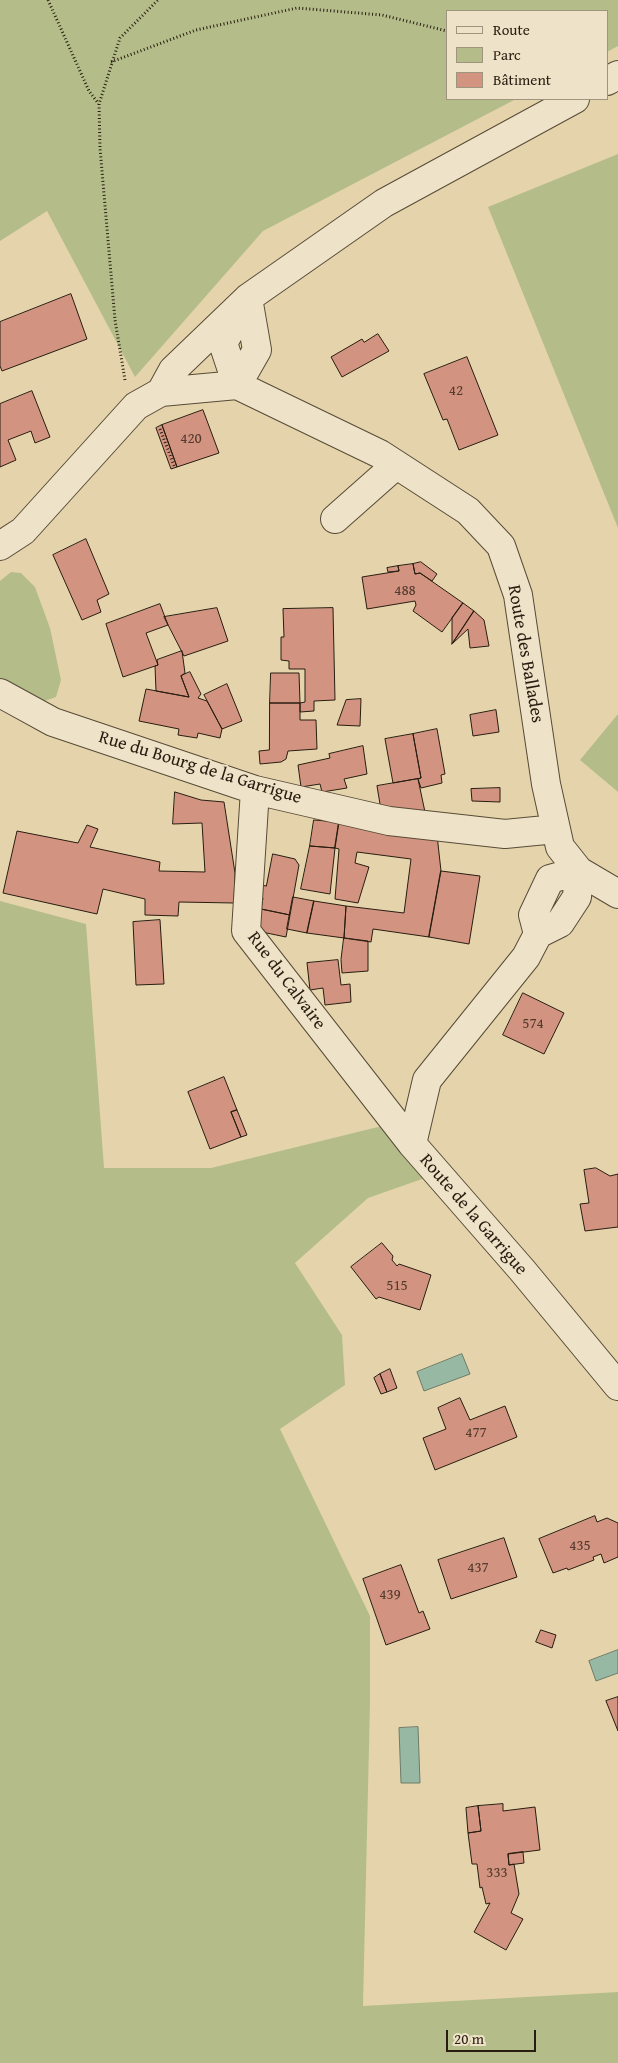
<!DOCTYPE html>
<meta charset="utf-8">
<style>
body{margin:0}
#map{position:relative;width:618px;height:2063px;overflow:hidden;background:#e5d4ab;font-family:"Gentium Book Plus",serif}
canvas{display:block}
.legend{position:absolute;left:446px;top:10px;width:162px;height:90px;box-sizing:border-box;background:#eee3c8;border:1px solid #9f947e;margin:0;padding:6px 9px;list-style:none;font-size:15px;color:#281d10}
.legend li{display:flex;align-items:center;gap:10px;height:25px}
.legend b{width:25px;border:1px solid #9f947e}
.scale{position:absolute;left:446px;top:2030px;width:90px;height:22px;box-sizing:border-box;border:2px solid #281d10;border-top:0;padding-left:6px;font-size:15px;line-height:18px;white-space:nowrap;color:#281d10;-webkit-text-stroke:4px #eee3c8;paint-order:stroke}
</style>
<div id="map">
<canvas width="618" height="2063"></canvas>
<ul class="legend">
<li><b style="height:6px;background:#eee3c8"></b>Route</li>
<li><b style="height:14px;background:#b4bd8a"></b>Parc</li>
<li><b style="height:14px;background:#d29380"></b>Bâtiment</li>
</ul>
<div class="scale">20 m</div>
</div>
<script>
const g = document.querySelector('canvas').getContext('2d');
g.lineJoin = 'round';
function fillPath(path, color) { g.fillStyle = color; g.fill(path, 'evenodd'); }
function stroke(path, color, width, dash) { g.strokeStyle = color; g.lineWidth = width; g.lineCap = dash ? 'butt' : 'round'; g.setLineDash(dash || []); g.stroke(path); }
function drawText(font, color, halo, rows, align = 'center') {
  g.font = font + ' "Gentium Book Plus",serif'; g.lineWidth = 4; g.setLineDash([]); g.textBaseline = 'middle'; g.strokeStyle = halo; g.fillStyle = color; for (const [text, x, y, turn = 0] of rows) {
    g.save(); g.translate(x, y); g.rotate((+turn || 0) * Math.PI / 180); g.textAlign = isNaN(turn) ? turn : align; if (halo) g.strokeText(text, 0, 0); g.fillText(text, 0, 0); g.restore();
  }
}
fillPath(new Path2D(`
 M0,0h618v46l-11,6v-41h-160v88h69l-253,132 -128,146 -88,-166 -47,30z
 M618,154v374l-130,-321z
 M11,572l10,1 14,14 15,41 11,52 -5,17 -20,7 -36,-23v-100z
 M618,714v78l-38,-32z
 M0,901l86,23 18,244h107l171,-42 43,52 -57,20 -73,65 47,72 3,50 -65,44 90,187v87l-7,303 255,-14v71h-618z`), '#b4bd8a');
const water = new Path2D(`
 M462,1354l8,20 -46,17 -7,-19z
 M618,1650v23l-22,8 -7,-20z
 M418,1727l2,56h-19l-2,-55z`);
fillPath(water, '#97b9a4');
stroke(water, '#6b7b69', 1);
const building = new Path2D(`
 M71,294l16,45 -85,32 -2,-5v-44z
 M378,334l11,17 -47,26 -11,-20 31,-18 2,3z
 M467,357l31,78 -39,15 -12,-31 -4,1 -19,-46z
 M32,391l18,46 -15,6 -4,-12 -23,9 8,20 -16,7v-63z
 M203,410l16,43 -42,14 -15,-42z
 M162,425l15,42 -6,2 -15,-41z
 M86,539l23,55 -12,6 4,12 -19,8 -29,-65z
 M421,562l16,12 -5,7 -12,-8 -5,1 -2,-10z
 M413,564l2,10 5,-1 43,30 -21,29 -29,-21 3,-6 -1,-4 -48,8 -5,-32 37,-6 -1,-5z
 M398,566l1,5 -11,1 -1,-4z
 M463,603l11,8 -22,33v-26z
 M160,604l8,21 -22,8 12,32 -35,12 -17,-53z
 M217,608l11,33 -44,15 -20,-39z
 M333,608l2,92 -21,1v10l-14,1v-9l5,-1v-33h-16v-8l-8,-1v-23h3l-1,-28z
 M474,611l10,9 5,26 -19,2 -2,-19 -16,15z
 M182,651l3,22 -4,3 8,21 -33,-6 -1,-25 3,-1 -1,-5z
 M190,672l11,22 -3,4 9,3 15,28 -2,9 -22,-5 -1,5 -19,-3 1,-6 -40,-8 7,-32 43,8 -8,-21z
 M271,673h28l1,30h-30z
 M227,684l15,37 -20,8 -18,-34z
 M361,699l-1,27 -23,-1 9,-25z
 M270,703h30v17h16l1,29 -29,2 -2,8 -5,3 -21,2 -1,-13 10,-1z
 M496,710l3,22 -26,4 -3,-21z
 M437,729l8,45 -4,1 1,8 -21,5 -3,-9 3,-1 -8,-44z
 M413,734l8,44 -28,5 -8,-44z
 M363,746l4,28 -23,5 3,9 -25,4 -2,-8 -19,3 -3,-22 32,-7 -1,-4z
 M418,779l7,33 -44,-2 -4,-24z
 M500,788v14l-28,-1 -1,-12z
 M175,792l26,8 23,2 11,71 -1,30 -55,-1 -1,14 -33,-1v-16l-42,-10 -6,25 -94,-21 14,-62 61,12 9,-18 11,4 -8,18 70,15 -1,9 46,1 -3,-49 -29,1z
 M314,820l25,2 -4,26 -25,-2z
 M339,822l98,13 4,36 -12,66 -56,-8 -2,13 -27,-4 2,-32 58,7 7,-54 -54,-7 -2,11 14,4 -11,36 -23,-4 4,-50 -4,-1z
 M310,846l25,2 -5,46 -29,-5z
 M273,854l22,5 4,6 -9,50 -29,-6 2,-11 -9,-2v-13l12,3z
 M441,871l39,5 -11,68 -40,-7z
 M293,897l21,4 -7,32 -20,-4z
 M314,901l32,5 -2,32 -37,-5z
 M261,909l29,6 -4,22 -29,-6z
 M160,920l4,64 -28,1 -3,-63z
 M344,938l24,3v30l-26,2 -1,-13z
 M338,960l3,25 9,-1 1,18 -26,3 -2,-17 -13,2 -3,-27z
 M523,993l41,20 -20,41 -41,-19z
 M224,1077l13,33 -6,2 10,25 -31,12 -22,-57z
 M237,1110l10,25 -6,2 -10,-25z
 M596,1168l14,8 8,-2v53l-33,4 -5,-27 9,-1 -5,-33z
 M382,1243l11,13 -1,4 5,6 2,-2 32,11 -11,35 -41,-13 -3,2 -25,-32z
 M390,1369l7,19 -10,4 -7,-18z
 M380,1374l7,18 -6,2 -7,-16z
 M460,1398l10,22 35,-14 12,31 -82,33 -12,-32 23,-9 -8,-21z
 M595,1516l2,6 10,-4 11,5v34l-14,6 -3,-9 -8,3 1,3 -26,10 -1,-2 -14,5 -14,-34z
 M504,1538l13,39 -66,22 -13,-39z
 M401,1565l18,48 4,-2 7,18 -44,16 -23,-66z
 M541,1630l15,5 -4,13 -16,-6z
 M618,1697v34l-12,-30z
 M503,1804v7l32,-4 5,43 -32,4 1,11 5,-1 5,30 -8,19 12,6 -17,31 -32,-18 16,-29 -4,1 -4,-17 -2,1 -3,-24h-5l-4,-31 13,-2 -3,-25z
 M478,1806l3,25 -13,2 -2,-25z
 M523,1852l1,11 -15,2 -1,-11z`);
fillPath(building, '#d29380');
stroke(building, '#281d10', 1);
const minor = new Path2D(`
 M607,81l11,-6
 M237,385l143,69 88,57 33,35 17,49 28,189 14,63 19,24 39,23
 M237,385l-14,-42 16,-28
 M237,385l20,-35 -9,-52
 M161,392l12,-22 75,-72 136,-95 191,-104
 M335,519l61,-54
 M0,546l23,-15 113,-125 25,-14 76,-7
 M0,693l53,29 202,68 134,31 116,13 51,-5
 M255,790l-9,141 166,213 110,126 96,116
 M412,1144l15,-64 99,-123 12,-23 22,-11 17,-26 2,-26 -29,8 -17,36 5,19`);
stroke(minor, '#574b37', 30);
stroke(new Path2D(`
 M48,0l41,91 9,12
 M111,62l85,-32 101,-22 85,7 65,16
 M125,380l-10,-60 -15,-172 -1,-44 21,-66 38,-38
 M160,429l15,39`), '#281d10', 3, [1, 2.5]);
stroke(minor, '#eee3c8', 28);
drawText('15px', '#523a2c', null, [
 ["42",456,391],
 ["420",191,439],
 ["488",405,591],
 ["574",533,1024],
 ["515",397,1286],
 ["477",476,1433],
 ["435",580,1546],
 ["437",478,1568],
 ["439",390,1595],
 ["333",497,1873]
]);
drawText('18px', '#281d10', '#eee3c8', [
 ["Route des Ballades",525,654,80],
 ["Rue du Bourg de la Garrigue",200,768,17],
 ["Rue du Calvaire",286,981,53],
 ["Route de la Garrigue",473,1215,49]
]);
</script>
